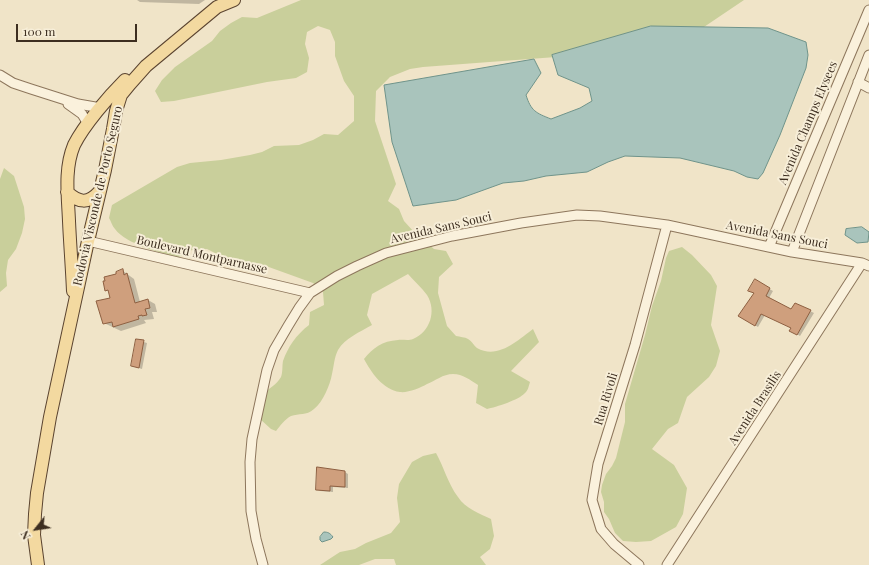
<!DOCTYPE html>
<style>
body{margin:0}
#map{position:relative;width:869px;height:565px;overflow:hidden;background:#f0e4c8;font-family:"Playfair Display",serif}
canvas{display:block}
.north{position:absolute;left:16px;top:509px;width:40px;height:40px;-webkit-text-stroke:3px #f7eed8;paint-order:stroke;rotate:240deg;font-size:11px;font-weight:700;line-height:16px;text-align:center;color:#3d2e20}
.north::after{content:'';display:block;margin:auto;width:14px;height:18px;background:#3d2e20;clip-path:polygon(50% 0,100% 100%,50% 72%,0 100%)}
.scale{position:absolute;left:16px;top:24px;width:121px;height:18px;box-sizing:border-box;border:2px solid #3d2e20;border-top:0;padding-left:5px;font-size:12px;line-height:14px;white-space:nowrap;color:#3d2e20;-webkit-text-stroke:3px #f7eed8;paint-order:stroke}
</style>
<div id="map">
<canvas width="869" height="565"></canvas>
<div class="north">N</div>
<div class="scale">100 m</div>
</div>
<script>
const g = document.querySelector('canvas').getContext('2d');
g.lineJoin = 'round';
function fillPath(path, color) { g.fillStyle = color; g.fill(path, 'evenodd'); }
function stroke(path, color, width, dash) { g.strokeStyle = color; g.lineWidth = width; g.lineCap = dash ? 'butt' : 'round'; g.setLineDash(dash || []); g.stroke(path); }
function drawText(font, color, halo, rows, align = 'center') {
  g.font = font + ' "Playfair Display",serif'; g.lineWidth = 4; g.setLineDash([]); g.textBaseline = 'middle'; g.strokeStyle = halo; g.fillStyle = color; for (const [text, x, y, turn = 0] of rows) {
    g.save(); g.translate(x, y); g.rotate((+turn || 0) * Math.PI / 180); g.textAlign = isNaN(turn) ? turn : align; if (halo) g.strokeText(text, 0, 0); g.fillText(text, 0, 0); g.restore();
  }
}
fillPath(new Path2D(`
 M301,0h443l-43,29 -52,21 -226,17 -13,2 -20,8 -14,14 -1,30 21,63 -8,17 11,8 5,12 10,11 20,17 12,2 7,13 -14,13 -1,16 9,33 9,10c4,1 9,1 12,3 4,2 6,7 9,9 21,12 41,-8 56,-19l6,13 -28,29 19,11c-1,3 -2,9 -5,11 -6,7 -29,14 -38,16l-11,-6 2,-18c-8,-5 -15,-11 -25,-11 -10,0 -18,7 -26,10 -7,4 -19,9 -27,8 -17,-2 -29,-20 -36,-33 9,-11 18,-18 34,-19 4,-1 10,1 15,-1 17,-7 24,-28 14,-44 -5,-7 -13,-14 -19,-21l-36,20 -5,21 5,10c-12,7 -27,13 -34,25 -4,8 -4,16 -6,24 -2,11 -9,28 -18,35 -8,7 -15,4 -23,7 -6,3 -11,10 -15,15l-5,-2 -11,-10 2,-25c7,-5 15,-10 19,-17 2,-5 1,-11 2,-16 5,-14 13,-26 26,-36l1,-13 14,-7 -1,-13 -10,-9 -47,-17 -24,-3 -17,-5 -18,-9 -15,1 -15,8c-18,-7 -50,-13 -62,-29 -3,-3 -4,-8 -6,-11l3,-13 65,-38 13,-4 31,-3 29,-5 12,-3 12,-6 25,-1 14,-5 11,-6 14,1 16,-14v-25l-10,-15 -9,-25v-14l-5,-12 -12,-4 -11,6 -2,12 4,14 -2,14 -11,6 -29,4 -93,19 -13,1 -6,-11 7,-11 13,-13 37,-26 8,-10 11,-8 11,-6 15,1z
 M4,168l10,8 10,31 1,12 -3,14 -6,16 -8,11 -2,13 1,13 -7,6v-113z
 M682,247l10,8 19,20 6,11 -6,39 9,26 -4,15 -7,11 -22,20 -9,26 -10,6 -16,20 22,16 13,23 -4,26 -7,13 -25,14 -15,1 -13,-1 -8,-8 -6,-14 -5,-7v-10l-3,-10 1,-7 4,-11 6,-8 4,-8 9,-36v-18l20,-69 7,-29 9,-25 5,-23 3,-7z
 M436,453c8,14 12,31 22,44 7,11 22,17 33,22l3,17 -4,13 -10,8 6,8h-90l-2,-6h-19l-16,6h-39l20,-13 15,-3 11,-6 25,-10 9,-11 -3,-24 2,-14 13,-22 11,-6z`), '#c9cf9b');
const water = new Path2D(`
 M651,26l117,2 38,14 2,13 -2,13 -26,67 -17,38 -5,6 -11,-2 -13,-6 -54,-13 -55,-2 -17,6 -21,10 -41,4 -22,5 -21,2 -47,17 -43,6 -21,-64 -8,-57 150,-26 7,14 -15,22c5,16 10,18 25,24l29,-11 12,-7 -3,-13 -31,-13 -6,-20z
 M862,227l7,5 -1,10 -11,1 -12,-8 1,-6z
 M324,532c4,0 6,1 9,5l-2,2 -9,3 -2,-2v-3z`);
fillPath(water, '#a9c4bc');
stroke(water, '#6f938a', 1);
fillPath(new Path2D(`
 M137,0h68l-6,4 -59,-2z
 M123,271l11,8 6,23 8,-2 7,4 2,8h-5l2,7 -10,1 2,3 -25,8 -17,-8 7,-25 -1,-6 -4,-2 11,-15z
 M755,281l18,10 -4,7 23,12 4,-6 18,9 -14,23 -9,-6 1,-2 -27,-13 -7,12 -18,-11 15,-23z
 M137,340l10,3 -5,26 -10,-3z
 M318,468l27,4 3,2v14l-15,-1v5l-13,-1 -3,-2z`), '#0003');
const building = new Path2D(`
 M123,269l1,6 3,-2 8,30 13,-4 2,9 -5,1 2,6 -5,1v-1l-4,1 1,3 -26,8 -1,-5 -9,2 -7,-23 14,-3 -2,-8 -3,1 -2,-10h2l-1,-4 12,-3v-2z
 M755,279l15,9 -4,8 25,13 4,-6 16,7 -14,25 -8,-4 2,-3 -30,-14 -6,12 -17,-10 16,-23 -6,-2z
 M136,339l8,1 -5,28 -8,-2z
 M317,467l28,4v16l-15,-1v5l-14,-1z`);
fillPath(building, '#cf9f7d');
stroke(building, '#8d5f41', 1);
const minor = new Path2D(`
 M0,75l13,8 18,6 47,15 23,4
 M858,82l11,6
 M68,104l14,10 6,10
 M88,241l222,52
 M769,247l100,-237
 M792,252l77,-197
 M263,565l-7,-26 -5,-28 -1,-49 2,-23 15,-69 7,-20 14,-24 11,-18 11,-15 27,-17 20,-10 29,-13 66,-17 69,-13 56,-8 23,1 67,9 125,27 70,11 7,3
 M639,565l-25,-21 -13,-15 -9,-29 6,-36 37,-119 32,-120
 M667,565l195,-302`);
const major = new Path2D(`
 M67,192c12,11 21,12 32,0
 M73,291c-1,-24 -3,-47 -4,-70 -1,-25 -5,-52 5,-76 10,-20 35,-49 51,-65
 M38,565l-4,-30 1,-21 2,-21 13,-76 38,-176 17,-71 8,-41 3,-18 5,-16 9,-11 16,-18 71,-59 17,-7`);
stroke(minor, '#8d765c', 11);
stroke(major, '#5b4430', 14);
stroke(minor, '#faf1dc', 9);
stroke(major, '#f3d9a0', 12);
drawText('12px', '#3d2e20', '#f7eed8', [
 ["Avenida Champs Elysees",808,123,-67],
 ["Rodovia Visconde de Porto Seguro",98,196,-77],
 ["Avenida Sans Souci",441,228,-13],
 ["Avenida Sans Souci",777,235,11],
 ["Boulevard Montparnasse",202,255,13],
 ["Rua Rivoli",606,399,-73],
 ["Avenida Brasilis",755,408,-57]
]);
</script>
